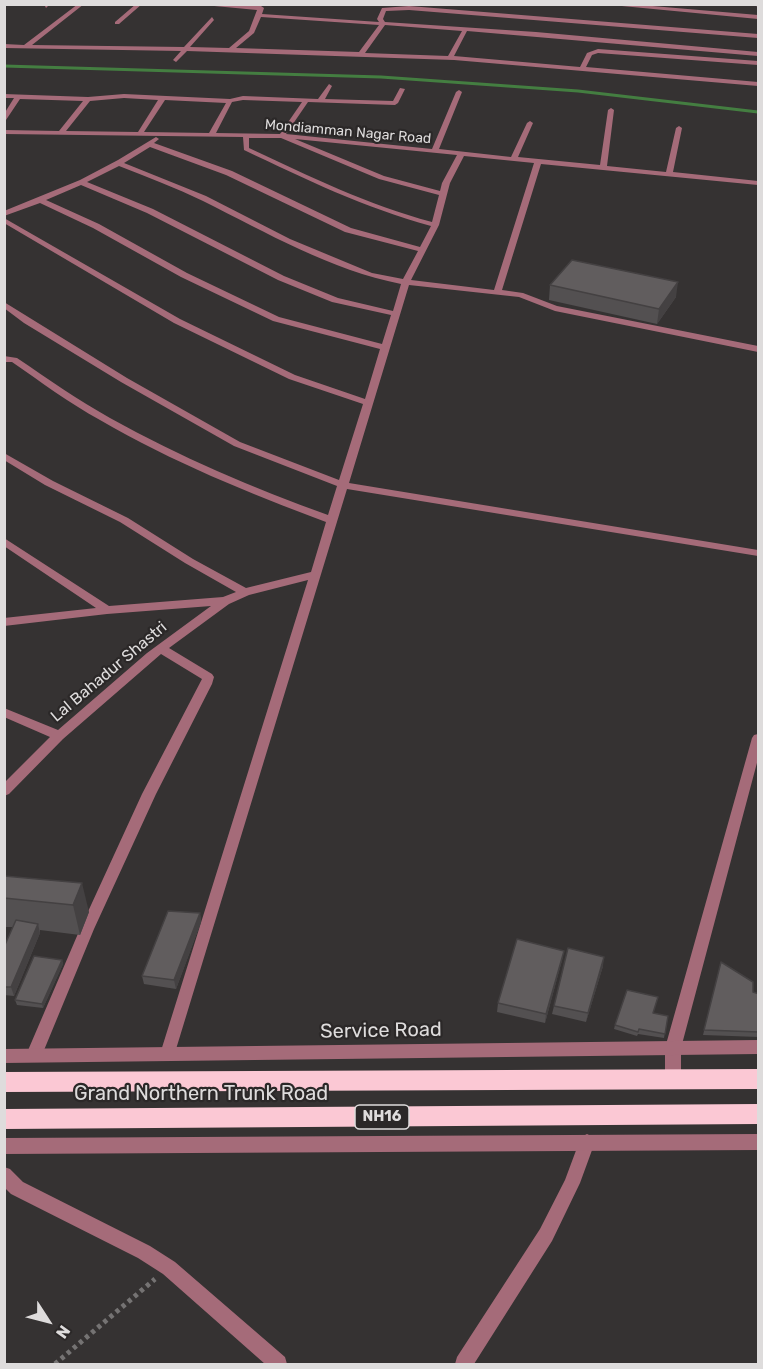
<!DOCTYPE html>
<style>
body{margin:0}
#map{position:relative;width:763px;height:1369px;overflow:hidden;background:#353232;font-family:Rubik,sans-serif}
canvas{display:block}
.frame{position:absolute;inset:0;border:6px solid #dedcdc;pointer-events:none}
.north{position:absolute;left:18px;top:1291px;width:60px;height:60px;-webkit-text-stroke:4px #2b2828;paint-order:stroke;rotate:126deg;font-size:16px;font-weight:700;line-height:24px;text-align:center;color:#dedcdc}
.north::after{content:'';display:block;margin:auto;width:21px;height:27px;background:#dedcdc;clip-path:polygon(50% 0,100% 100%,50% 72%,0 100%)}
</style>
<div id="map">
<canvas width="763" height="1369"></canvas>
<div class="frame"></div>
<div class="north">N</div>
</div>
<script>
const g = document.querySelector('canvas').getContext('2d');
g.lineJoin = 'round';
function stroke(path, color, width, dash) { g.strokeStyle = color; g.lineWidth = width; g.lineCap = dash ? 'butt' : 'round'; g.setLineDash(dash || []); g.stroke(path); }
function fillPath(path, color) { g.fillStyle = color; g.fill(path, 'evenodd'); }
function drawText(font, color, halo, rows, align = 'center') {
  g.font = font + ' Rubik,sans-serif'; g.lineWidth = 4.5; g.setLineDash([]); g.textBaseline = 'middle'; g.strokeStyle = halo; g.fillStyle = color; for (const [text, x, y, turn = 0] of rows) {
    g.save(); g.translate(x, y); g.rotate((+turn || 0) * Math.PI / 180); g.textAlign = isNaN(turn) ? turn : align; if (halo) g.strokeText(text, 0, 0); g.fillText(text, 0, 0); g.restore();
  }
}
stroke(new Path2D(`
 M4,66l377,11 197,14 180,21`), '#447e41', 3);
stroke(new Path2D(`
 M55,1364l100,-85`), '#757373', 5, [4, 4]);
fillPath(new Path2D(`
 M44,4h6l-4,4z
 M78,4h6l-52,41 152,2 28,-30 2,3 -24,27 39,1 20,-17 8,-21 -64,-6 68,2 3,2 -2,6 117,8 -2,-3 5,-11 27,-2 349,28v4l-349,-28 -23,1 -3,8 2,3 151,10 222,20v4l-291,-25 -13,25 126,11 7,-14 11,-4 160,12v4l-160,-12 -6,2 -6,12 172,15v4l-304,-26 -267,-9 -11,11 -3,-2 8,-9 -177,-3v-4l20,1zM261,17l118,8 -20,27 -123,-4 18,-15zM385,25l77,6 -14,25 -83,-3z
 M136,4h6l-23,20h-4v-2z
 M601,4h28l129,11v4z
 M755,4h3v3l-2,-1z
 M329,84l3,2 -7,13 68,2 7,-13 5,1 -7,14 -3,2 -87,-3 -22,32 146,15 24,-57 3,-2 3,2 -23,57 72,8 16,-34 3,-2 3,2 -15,34 82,8 8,-55 3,-2 3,2 -7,56 59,6 10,-44 3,-2 3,2 -9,44 85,9v4l-217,-21 -39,126 21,3 34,13 201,40v6l-203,-41 -36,-14 -110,-12 -60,198 409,67v6l-411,-67 -174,570 -5,2 -5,-2 -3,-5 148,-474 -59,15 -20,9 -60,44 43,26 2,3 -2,7 -56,110 -62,135 -52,126 -3,5 -5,2 -5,-2 -3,-5 54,-126 62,-135 60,-115 -41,-25 -98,85 -54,55 -5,2v-13l46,-46 -46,-20v-9l54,22 89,-77 64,-47 -104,8 -103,12v-8l92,-10 -92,-62v-8l105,68 114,-9 13,-5 -51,-29 -65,-41 -75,-37 -41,-25v-7l49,28 75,37 65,41 53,29 65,-16 15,-50c-77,-29 -154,-60 -226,-102 -31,-17 -59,-38 -88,-58h-8v-6l13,2c31,21 61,42 93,60 70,39 143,70 218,97l9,-29 -103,-40 -113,-64 -97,-59 -20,-15v-6l123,76 113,64 99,38 24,-76 -74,-25 -115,-56 -170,-100v-5l176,101 115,56 70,24 15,-50 -107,-28 -92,-44 -88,-49 -53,-25 -36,13v-5l76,-31 38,-20 38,-23 3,2 -5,4 78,28 119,57 69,19 11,-21c-66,-18 -126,-47 -187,-76l-1,-13 -239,-3v-4l55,1 24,-30 -63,-2 -16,24v-9l10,-16h-10v-4l84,3 36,-3 106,5 13,-3 75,3zM124,98l34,2 -20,32 -72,-1 24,-30zM165,100l61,3 -17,30 -65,-1zM243,100l59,2 -22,32 -64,-1 16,-31zM249,138h32l98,41 60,16 -7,27c-64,-17 -123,-46 -183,-74zM295,139l162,16 -15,28 -2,8 -56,-15zM150,147l76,28 119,57 73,19 -15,28 -31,-6 -82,-34 -84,-43 -82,-33zM464,156l70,7 -40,127 -83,-10 28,-55 11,-42zM119,166c28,11 57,22 84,35 64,32 128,69 198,83l-8,27 -55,-13 -54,-22 -131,-67 -66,-27zM81,185l66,28 131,67 54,22 59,13 -9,29 -103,-27 -92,-44 -88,-49 -53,-24z
 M758,734v25l-77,289v31l-2,5 -6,2 -6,-2 -2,-5v-31l87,-310 2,-3z
 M587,1134l6,3 2,5 -15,41 -28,58 -78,123h-19l2,-7 83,-128 25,-49 16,-43z
 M4,1167l6,2 13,13 127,64 25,16 110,95 2,7h-22l-102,-90 -25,-16 -127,-64 -7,-7z`), '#a56b79');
fillPath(new Path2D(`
 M758,1040v14l-754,9v-14z
 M758,1134v16l-754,4v-16z`), '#a56b79');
fillPath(new Path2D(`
 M758,1069v20l-754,3v-20z
 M758,1104v20l-754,5v-20z`), '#fbc8d4');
fillPath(new Path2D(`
 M550,285l126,12 -19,27 -108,-24z
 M4,876l85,36 -9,23 -40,-5v3l-26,63 -10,-1v-48l9,-20h-9z
 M200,913l1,9 -25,67 -32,-5 -2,-8z
 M564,951l-2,9 -17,63 -48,-11 1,-9z
 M62,960l1,4 -20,44 -26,-3 -2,-5z
 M721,962l32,30 6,2v43l-56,-2z
 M603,966l-17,56 -34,-8 2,-8z
 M654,1013l14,3 -4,22 -26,-4 -1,2 -23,-7 1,-4z`), '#535051');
fillPath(new Path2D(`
 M678,282l-2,15 -19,27 2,-15z
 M82,883l7,29 -9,23 -7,-30z
 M200,913l1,9 -25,67 -2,-9z
 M38,924l2,9 -26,63 -3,-9z
 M564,951l-2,9 -17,63 1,-9z
 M604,957l-1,9 -17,56 2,-9z
 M62,960l1,4 -20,44 -1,-4z`), '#444142');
const building = new Path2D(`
 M572,260l106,22 -19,27 -109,-24z
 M4,876l78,7 -9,22 -69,-7z
 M168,911l32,2 -26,67 -32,-4z
 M16,920l22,4 -27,63h-7v-40z
 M517,939l47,12 -18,63 -48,-11z
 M568,948l36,9 -16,56 -34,-7z
 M34,956l28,4 -20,44 -27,-4z
 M721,962l32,20v10l6,2v38l-55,-2z
 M627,990l31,7 -5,16 15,3 -3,18 -26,-5 -1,3 -23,-7z`);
fillPath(building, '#615d5e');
stroke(building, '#444142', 1.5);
drawText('14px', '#dedcdc', '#2b2828', [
 ["Mondiamman Nagar Road",348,132,5]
]);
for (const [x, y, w] of [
 [382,1117,54]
]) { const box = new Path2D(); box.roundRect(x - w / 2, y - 12, w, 24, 4.5); g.fillStyle = '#2b2828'; g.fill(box); stroke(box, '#dedcdc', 1.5); }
drawText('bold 15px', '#dedcdc', null, [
 ["NH16",382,1117]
]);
drawText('16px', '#dedcdc', '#2b2828', [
 ["Lal Bahadur Shastri",109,672,-40]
]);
drawText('20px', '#dedcdc', '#2b2828', [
 ["Service Road",381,1031,-1],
 ["Grand Northern Trunk Road",201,1094]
]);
</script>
